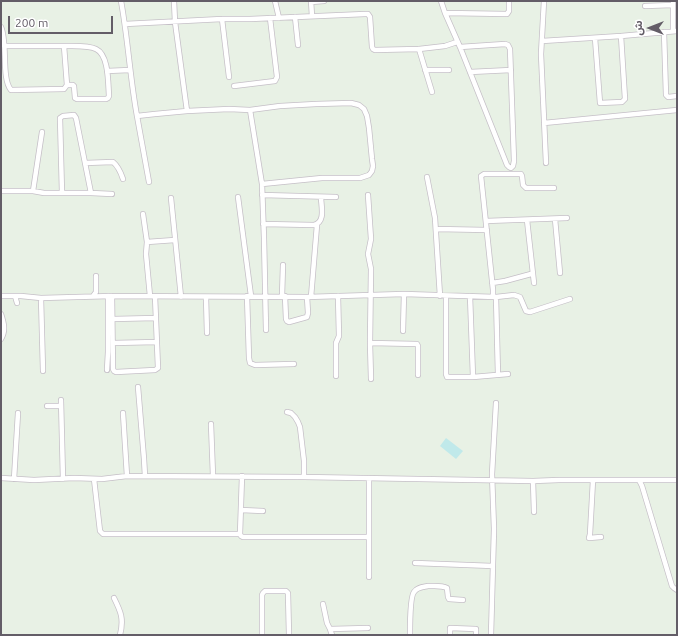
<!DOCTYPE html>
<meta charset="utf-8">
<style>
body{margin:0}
#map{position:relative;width:678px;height:636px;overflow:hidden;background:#e8f1e5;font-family:Ubuntu,"Noto Sans Arabic",sans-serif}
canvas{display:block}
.frame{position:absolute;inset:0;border:2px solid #635d67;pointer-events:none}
.north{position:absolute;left:630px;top:8px;width:40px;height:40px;-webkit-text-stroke:3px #fff;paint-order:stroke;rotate:270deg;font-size:11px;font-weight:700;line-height:16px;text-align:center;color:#635d67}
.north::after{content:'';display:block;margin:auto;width:14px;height:18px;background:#635d67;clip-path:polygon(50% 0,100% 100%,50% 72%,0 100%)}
.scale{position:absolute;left:8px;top:16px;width:105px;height:18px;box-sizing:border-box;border:2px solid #635d67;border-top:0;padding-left:5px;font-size:12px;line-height:14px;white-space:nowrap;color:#635d67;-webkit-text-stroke:3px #fff;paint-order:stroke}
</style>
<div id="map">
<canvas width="678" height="636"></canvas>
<div class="frame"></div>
<div class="north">ش</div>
<div class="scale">200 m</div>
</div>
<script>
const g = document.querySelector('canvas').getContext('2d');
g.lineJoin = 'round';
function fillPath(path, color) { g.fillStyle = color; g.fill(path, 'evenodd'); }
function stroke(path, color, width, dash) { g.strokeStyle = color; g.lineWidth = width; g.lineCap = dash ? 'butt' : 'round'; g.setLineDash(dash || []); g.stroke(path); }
fillPath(new Path2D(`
 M446,438l17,13 -7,8 -16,-13z`), '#c0e9ea');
const minor = new Path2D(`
 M121,1c7,38 9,77 16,115l18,-2 32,-3 42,-2 21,1 30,-4 36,-2 35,-1 8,2 5,4 3,7 2,12 3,31 1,7 -1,5 -3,4 -9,3h-38l-60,6
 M174,1l1,21 12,89
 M275,1l4,17
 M311,1l1,15
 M441,1l4,12 15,34 47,118 2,2 2,1 2,-2 1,-5 -4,-112 -2,-4 -3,-1 -45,3
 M544,1l-3,53 5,109
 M311,2l13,-1
 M645,6l28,-1
 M445,13l62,1 2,-3v-10
 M295,17l3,28
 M222,19l7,58
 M125,24l97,-5h28l115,-5h3l2,3 2,30 1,2 2,1 44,-1 26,-3 12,-4
 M1,27c7,16 0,51 10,63l53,-1 3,-4 -3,-39h-60
 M673,31v-30
 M664,32l2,63 2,2 9,-1
 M595,38l5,65 22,-1 3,-3 -4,-63
 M542,41l79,-5 56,-5
 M64,46c9,0 24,-1 32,3 13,6 12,34 13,47l-1,2 -2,1h-29l-2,-1 -1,-12 -1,-1h-6
 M419,49l13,43
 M425,70h24
 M107,71l23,-1
 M470,72l41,-2
 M234,86l41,-5 2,-4 -7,-59
 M250,110l12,74 2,54 2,92
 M137,116l12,66
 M544,123l133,-13
 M85,163l28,-1c5,4 8,11 10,17
 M427,177l8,41 5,78
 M1,191h32l11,2h47l21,1
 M33,191l9,-59
 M62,193l-2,-75 3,-2 11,-1 2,3 15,75
 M262,195l74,2
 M368,195l3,44 -3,15 3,15 -1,74 1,36
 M238,197l13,99
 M171,198l10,99
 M143,214l4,28 -1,12 4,42
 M555,219l5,54
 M527,220l7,63
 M486,221l81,-3
 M263,224l51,1c12,-3 7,-19 7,-28
 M436,229l51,1
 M147,242l28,-2
 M492,283l13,-2 26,-7
 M1,296h20l20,2 71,-2 195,1 97,-3 92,3 18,-2 6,2 6,14 4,1 40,-13
 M15,296l2,7
 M93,296l3,-4v-16
 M112,296l1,73 1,2 2,1 39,-2 3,-2 -3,-72
 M247,296l2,62 1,5 5,2 39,-1
 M282,296l1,-31
 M285,296l1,23 1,2 2,1 18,-5 1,-4 -1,-16
 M446,296v78l1,3h26l35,-3
 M470,296l3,81
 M206,297l1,36
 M311,297l6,-72
 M493,297v-7l-12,-114 3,-2h37l1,2 1,9 3,3h28
 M496,297l2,78
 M41,298l2,73
 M1,314c3,9 5,17 0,25
 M113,319l43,-1
 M403,331l1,-37
 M113,343l44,-1
 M370,343l47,1 1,2v29
 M107,370l1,-18v-56
 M336,376v-33l3,-7 -1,-40
 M138,387l6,72 1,17
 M61,400l2,79
 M47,406h14
 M287,412l4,1 4,4 3,5 2,5 4,34v16
 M123,413l4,63
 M211,424l2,52
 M1,478l33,2 40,-2 28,1 25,-3 177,1 229,4 26,-1h80l3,6 30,100 2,2 3,2
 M369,478v99
 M14,479l4,-66
 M94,479l6,52 3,3h137l1,2 2,1h126
 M593,480l-3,54 -1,4 12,-1
 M639,480h38
 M533,481l1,31
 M241,510l22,1
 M240,534l2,-58
 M415,563l78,3
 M114,598c7,14 10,21 6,37
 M323,604l4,19 3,6 2,6
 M330,629l38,-1
 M262,635v-40l1,-2 2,-2h21l2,2 1,42
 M410,635c0,-8 0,-38 4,-43 3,-5 9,-5 14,-6 7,0 13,-1 19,2l1,9 1,2 14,1
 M450,635v-7l26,1v6
 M491,635l3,-106 -2,-55 4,-71`);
stroke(minor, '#c5bfc7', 6);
stroke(minor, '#fff', 4.5);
</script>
